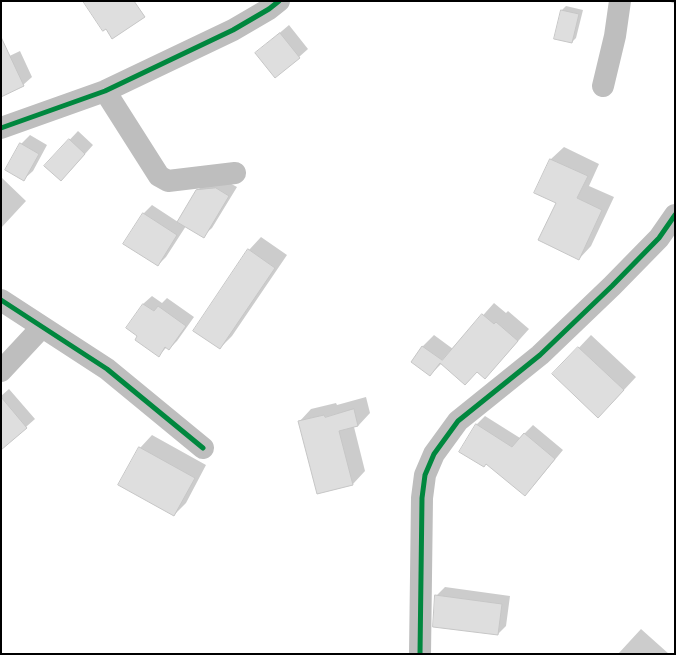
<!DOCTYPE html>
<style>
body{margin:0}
#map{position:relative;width:676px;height:655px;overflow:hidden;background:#fff;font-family:Lato,sans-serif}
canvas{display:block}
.frame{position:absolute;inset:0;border:2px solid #000;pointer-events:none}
</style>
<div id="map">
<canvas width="676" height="655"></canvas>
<div class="frame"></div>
</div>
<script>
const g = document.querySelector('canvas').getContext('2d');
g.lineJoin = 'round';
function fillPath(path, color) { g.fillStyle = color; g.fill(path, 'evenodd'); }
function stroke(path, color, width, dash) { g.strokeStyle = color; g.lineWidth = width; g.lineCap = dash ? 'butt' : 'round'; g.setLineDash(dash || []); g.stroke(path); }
fillPath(new Path2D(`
 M668,1h7v3z
 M566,6l17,4 -7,28 -4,4 -16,-4 6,-28z
 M289,25l19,24 -9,8 -43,-4z
 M20,51l12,26 -9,8 -22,10v-35z
 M78,131l15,14 -24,27 -24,-6z
 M30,135l17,10 -14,26 -9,8 -3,-35z
 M564,147l35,17 -10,22 25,11 -23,49 -12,13 -22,-57 -21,-10 15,-33z
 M1,177l25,24 -25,27z
 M224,180l13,7 -25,41 -9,8 -17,-10 -20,31 -8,8 -15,-51 9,-9 26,17 19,-31 9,-9z
 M261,237l26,18 -55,81 -12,12 29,-98z
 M152,296l10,7 5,-5 27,19 -17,24 -8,8 -2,-2 -8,8 -16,-51z
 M494,303l12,10 2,-2 21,18 -44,49 -7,-7 -36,-8 -12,12 -18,-13 11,-16 11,-11 19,14z
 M591,335l45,42 -25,27 -57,-30z
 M9,389l26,30 -34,30v-53z
 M366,397l4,16 -12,13 -4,1 11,44 -12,13 -54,-62 12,-13 25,-6 1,2z
 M485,416l35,22 13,-13 30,25 -30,36 -57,-61z
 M152,435l54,30 -20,38 -12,12 -34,-67z
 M445,587l65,9 -4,30 -8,8 -62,-38z
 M641,629l28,25h-51z`), '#0003');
const building = new Path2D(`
 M83,1h51l11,16 -33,22 -6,-10 -3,2z
 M561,10l18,4 -7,29 -18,-4z
 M280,33l20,25 -25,20 -20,-25z
 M1,37l23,49 -23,11z
 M69,139l16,15 -24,27 -17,-15z
 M20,143l19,11 -15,27 -19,-11z
 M550,159l38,17 -11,22 25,12 -23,50 -41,-20 18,-37 -22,-10z
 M216,188l13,8 -25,42 -27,-16 19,-32z
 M143,213l34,22 -19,31 -35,-22z
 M248,249l27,19 -55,81 -27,-18z
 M143,304l11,7 4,-5 28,20 -17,24 -4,-3 -6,10 -24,-17 2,-4 -11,-8z
 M482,314l12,10 2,-2 22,19 -33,38 -8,-7 -12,13 -25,-22 -10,13 -19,-14 11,-16 20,14z
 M578,347l46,43 -26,28 -46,-44z
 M1,397l26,31 -26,22z
 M354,409l4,17 -19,5 14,54 -36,9 -19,-73 26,-6 1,2z
 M476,424l36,23 12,-14 31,26 -30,37 -39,-32 -2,3 -25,-15z
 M139,447l56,31 -21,38 -56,-31z
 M435,595l67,9 -4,31 -65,-8z`);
fillPath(building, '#dedede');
stroke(building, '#c6c6c6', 1);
stroke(new Path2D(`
 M603,86l12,-50 5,-35
 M105,91l54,85 9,5 67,-8
 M1,128l104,-37 128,-61 36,-21 10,-8
 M1,300l106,69 96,79
 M1,371l41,-44
 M420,654l2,-156 3,-23 9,-21 24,-33 82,-66 72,-69 47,-48 16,-23`), '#bebebe', 22);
stroke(new Path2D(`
 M1,128l104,-37 128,-61 36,-21 10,-8
 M1,300l106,69 96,79
 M420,654l2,-156 3,-23 9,-21 24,-33 82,-66 72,-69 47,-48 16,-23`), '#00873e', 5);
</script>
